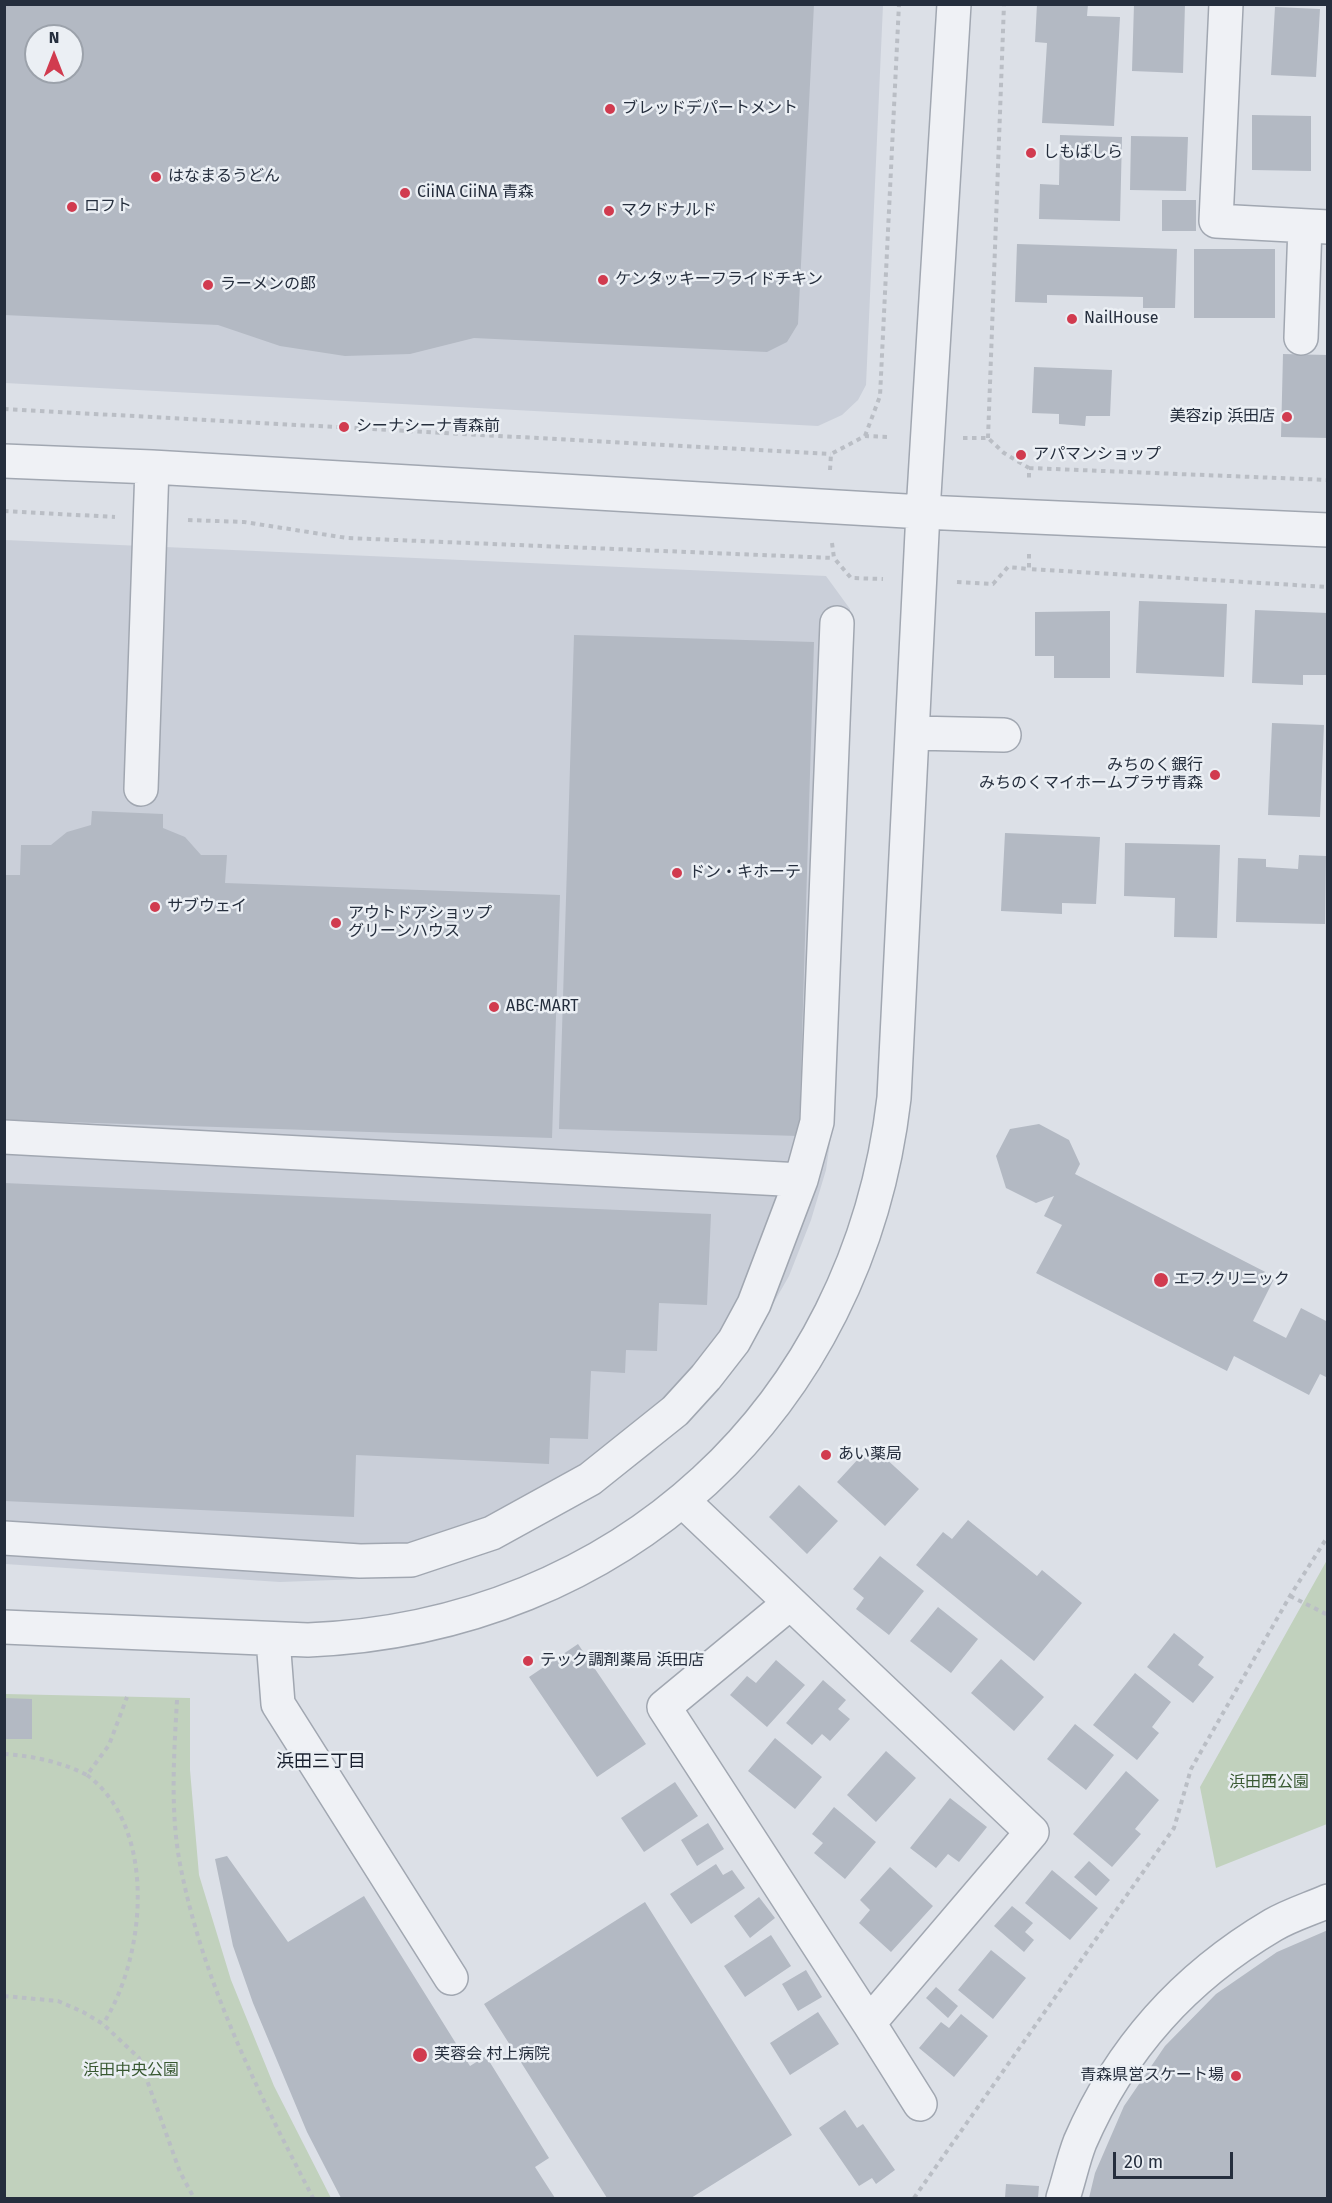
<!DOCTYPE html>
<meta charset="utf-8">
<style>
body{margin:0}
#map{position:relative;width:1332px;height:2203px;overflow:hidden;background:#dce0e7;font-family:"Fira Sans",sans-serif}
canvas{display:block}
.frame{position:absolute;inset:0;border:6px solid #252e3d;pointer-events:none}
.north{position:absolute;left:24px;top:24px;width:60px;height:60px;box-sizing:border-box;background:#ebeff4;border:2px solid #9ca2ab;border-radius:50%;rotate:0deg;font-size:16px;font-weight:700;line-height:24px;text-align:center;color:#252e3d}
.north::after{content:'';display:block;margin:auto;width:21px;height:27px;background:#d13b4f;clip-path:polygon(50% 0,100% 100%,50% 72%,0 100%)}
.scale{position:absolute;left:1113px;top:2152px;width:120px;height:27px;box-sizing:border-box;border:3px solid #252e3d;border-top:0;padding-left:8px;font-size:18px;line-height:21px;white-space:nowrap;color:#252e3d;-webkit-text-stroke:4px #ebeff4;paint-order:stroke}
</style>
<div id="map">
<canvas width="1332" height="2203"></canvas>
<div class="frame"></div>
<div class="north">N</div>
<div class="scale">20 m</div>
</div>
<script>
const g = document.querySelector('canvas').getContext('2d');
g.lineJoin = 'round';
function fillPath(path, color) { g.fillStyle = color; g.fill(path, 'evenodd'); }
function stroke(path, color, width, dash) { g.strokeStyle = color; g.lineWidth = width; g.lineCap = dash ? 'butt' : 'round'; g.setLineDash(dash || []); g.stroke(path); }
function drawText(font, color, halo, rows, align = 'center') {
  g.font = font + ' "Fira Sans","Noto Sans JP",sans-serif'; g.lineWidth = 5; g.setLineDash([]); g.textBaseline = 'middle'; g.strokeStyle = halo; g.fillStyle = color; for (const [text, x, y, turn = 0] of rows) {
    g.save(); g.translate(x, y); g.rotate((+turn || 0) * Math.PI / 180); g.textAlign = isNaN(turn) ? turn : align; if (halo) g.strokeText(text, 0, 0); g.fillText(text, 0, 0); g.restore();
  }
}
fillPath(new Path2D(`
 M4,5h879l-17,380 -8,15 -16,15 -24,11 -813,-43zM36,36h36v36h-36z
 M5,540l821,36 24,33 -18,519 -6,42 -15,50 -22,56 -40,70 -47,54 -50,53 -51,39 -47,27 -64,30 -72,19 -57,11 -81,3 -275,-18z`), '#cacfd9');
fillPath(new Path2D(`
 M1327,1560v264l-111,44 -16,-81z
 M5,1694l185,4v72l9,105 32,105 43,106 57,112h-326z`), '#c1d1bd');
fillPath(new Path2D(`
 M4,4h810l-16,320 -11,18 -20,10 -293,-14 -64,16 -65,2 -65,-10 -62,-21 -214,-10zM36,36h36v36h-36z
 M1037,4h51l-1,12 33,1 -6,109 -72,-3 5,-80 -12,-1z
 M1134,4h51l-2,69 -51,-2z
 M1275,7l45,2 -4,68 -45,-2z
 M1252,115l59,1v55l-59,-1z
 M1060,135l62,2 -2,84 -81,-2 1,-35 19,1z
 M1131,136l57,1 -2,54 -56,-1z
 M1162,200h34v31h-34z
 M1017,244l160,5 -2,59h-32v-11l-96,-2v8l-32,-1z
 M1194,249h81v69h-81z
 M1283,354l45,1v83l-47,-1z
 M1034,367l78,3 -2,46h-24l-1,10 -26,-2v-10l-27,-1z
 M1139,601l88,3 -3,73 -88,-4z
 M1255,610l73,3v62h-25v10l-51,-2z
 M1110,611v67h-56v-22h-19v-44z
 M574,635l240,7 -15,494 -240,-7z
 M1272,723l52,2 -4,92 -52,-2z
 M92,811l71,3v14l22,9 16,18h26l-2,28 335,12 -8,243 -548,-18v-245h16l1,-30h30l16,-13 24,-7z
 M1005,833l95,4 -4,67 -34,-1v11l-61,-3z
 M1125,843l95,2 -3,93 -43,-1 1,-39 -51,-2z
 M1299,855l27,1 -1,68 -89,-2 2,-64 28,1v8l32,2z
 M1039,1124l30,16 11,24 -5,10 200,103 -22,44 33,17 15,-30 27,14v56l-8,-4 -11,21 -75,-39 -7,15 -191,-98 26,-48 -18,-9 10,-20 -18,7 -30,-15 -10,-32 14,-27z
 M4,1183l707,31 -4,91 -48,-2 -2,48 -31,-1 -1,23 -34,-2 -3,68 -38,-1 -1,26 -193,-9 -2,62 -350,-16z
 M871,1445l48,44 -34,37 -48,-44z
 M799,1485l39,36 -31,33 -38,-37z
 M968,1520l69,56 5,-6 40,33 -48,58 -118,-96 27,-33 9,7z
 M880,1556l44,35 -35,44 -33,-26 8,-11 -11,-9z
 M938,1607l40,32 -27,34 -41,-32z
 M1174,1633l30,24 -6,8 16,12 -21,26 -46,-36z
 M578,1644l68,100 -49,33 -68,-100z
 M1001,1659l43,38 -30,34 -43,-38z
 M776,1660l29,25 -38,42 -37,-32 17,-19 9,7z
 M1135,1673l36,29 -19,25 7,6 -22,27 -44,-35z
 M823,1680l23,20 -8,9 12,10 -20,22 -8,-7 -10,11 -26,-22z
 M4,1698l28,1v40h-28z
 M1075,1724l39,31 -28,35 -39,-31z
 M775,1738l47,39 -27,32 -47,-38z
 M886,1751l30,27 -40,44 -29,-27z
 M1126,1771l33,29 -24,29 6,5 -29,33 -39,-33z
 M675,1782l23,34 -54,36 -23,-34z
 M950,1798l37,29 -28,35 -11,-8 -12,14 -26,-20z
 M834,1807l42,35 -31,37 -31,-26 9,-10 -11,-9z
 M708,1823l16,26 -27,17 -16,-26z
 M227,1856l61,86 76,-46 106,170 16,-10 63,102 -14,9 20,31h-214l-34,-66 -54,-129 -20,-57 -18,-87z
 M1089,1861l21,19 -14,16 -22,-19z
 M716,1864l7,11 9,-5 13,18 -54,36 -21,-30z
 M890,1867l43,39 -42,46 -32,-29 11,-13 -10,-10z
 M1052,1870l46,38 -28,32 -45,-37z
 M759,1897l16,21 -25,20 -16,-22z
 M645,1902l147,233 -101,63h-84l-123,-194z
 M1012,1906l21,17 -8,9 9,8 -10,12 -30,-26z
 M1328,1930v268h-239l6,-25 29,-67 41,-60 51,-52 61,-42z
 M771,1935l20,31 -46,31 -21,-31z
 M991,1950l35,28 -33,41 -35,-29z
 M806,1970l16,27 -24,14 -16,-27z
 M936,1987l22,19 -10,12 -22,-20z
 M818,2012l21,32 -49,31 -20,-32z
 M961,2014l27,22 -34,41 -35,-29 22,-26 8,6z
 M845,2110l12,18 6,-4 32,46 -19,14 -4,-6 -13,8 -40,-58z
 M1006,2184l33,2 -1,12h-33z`), '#b3b9c3');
const minor = new Path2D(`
 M1226,4l-10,217 112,6
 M1301,338l4,-112
 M4,461l148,6 771,45 405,18
 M913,733l91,2
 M141,789l11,-322
 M4,1137l797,43
 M683,1501l349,331 -163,191 -205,-316 126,-104
 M4,1538l356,23 51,-1 81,-27 98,-54 85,-68 31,-34 28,-36 20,-37 47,-124 16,-58 20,-499
 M4,1627l304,13c312,-13 550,-231 586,-542l29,-586 31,-508
 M273,1639l5,65 173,274
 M869,2023l51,81
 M1063,2198c6,-18 10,-38 17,-56 41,-95 105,-165 193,-217 17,-10 37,-16 55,-24`);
stroke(minor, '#a1a7b1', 36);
stroke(new Path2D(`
 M4,409l827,45
 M865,436l15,-40 19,-392
 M963,438h25l16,15 25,15v12
 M988,438l16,-434
 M1029,468l299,12
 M830,470l1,-16 34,-18 25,1
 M4,511l111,6
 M188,520l56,2 103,16 487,20
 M832,543l2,15 17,20 32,1
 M1029,554v15l299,18
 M957,582l36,2 15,-17 21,2
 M1290,1596l38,19
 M177,1700c-3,54 -7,111 3,164 23,119 78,228 133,334
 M4,1754c30,2 57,8 83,21l22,-30 18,-48
 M87,1775c71,53 59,182 16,249
 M4,1996l54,5 25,11 20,12 36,34 41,114 14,26
 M914,2198l260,-370 17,-59 99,-173 38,-60`), '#babec5', 4, [4.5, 4.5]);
stroke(minor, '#eff1f5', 33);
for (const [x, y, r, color] of [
 [610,109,6,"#d13b4f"],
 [1031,153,6,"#d13b4f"],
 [156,177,6,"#d13b4f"],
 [405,193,6,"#d13b4f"],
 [72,207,6,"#d13b4f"],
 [609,211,6,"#d13b4f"],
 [603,280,6,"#d13b4f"],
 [208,285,6,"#d13b4f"],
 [1072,319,6,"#d13b4f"],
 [1287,417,6,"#d13b4f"],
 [344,427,6,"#d13b4f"],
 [1021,455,6,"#d13b4f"],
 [1215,775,6,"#d13b4f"],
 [677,873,6,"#d13b4f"],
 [155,907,6,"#d13b4f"],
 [336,923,6,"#d13b4f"],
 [494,1007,6,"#d13b4f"],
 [1161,1280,8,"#d13b4f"],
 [826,1455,6,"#d13b4f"],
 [528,1661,6,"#d13b4f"],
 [420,2055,8,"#d13b4f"],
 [1236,2076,6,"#d13b4f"]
]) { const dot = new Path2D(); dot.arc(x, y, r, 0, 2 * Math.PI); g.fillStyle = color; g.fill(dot); stroke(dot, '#ebeff4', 2); }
drawText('16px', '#252e3d', '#ebeff4', [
 ["ブレッドデパートメント",622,109],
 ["しもばしら",1043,153],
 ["はなまるうどん",168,177],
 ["CiiNA CiiNA 青森",417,193],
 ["ロフト",84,207],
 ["マクドナルド",621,211],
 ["ケンタッキーフライドチキン",615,280],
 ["ラーメンの郎",220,285],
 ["NailHouse",1084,319],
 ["美容zip 浜田店",1275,417,"right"],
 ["シーナシーナ青森前",356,427],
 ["アパマンショップ",1033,455],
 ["みちのく銀行",1203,766,"right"],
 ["みちのくマイホームプラザ青森",1203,784,"right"],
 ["ドン・キホーテ",689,873],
 ["サブウェイ",167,907],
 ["アウトドアショップ",348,914],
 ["グリーンハウス",348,932],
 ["ABC-MART",506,1007],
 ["エフ.クリニック",1174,1280],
 ["あい薬局",838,1455],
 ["テック調剤薬局 浜田店",540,1661],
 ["芙蓉会 村上病院",434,2055],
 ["青森県営スケート場",1224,2076,"right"]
], 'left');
drawText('16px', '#395932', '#ebeff4', [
 ["浜田西公園",1269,1783],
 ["浜田中央公園",131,2071]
]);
drawText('18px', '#181f2e', '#ebeff4', [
 ["浜田三丁目",321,1762]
]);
</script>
